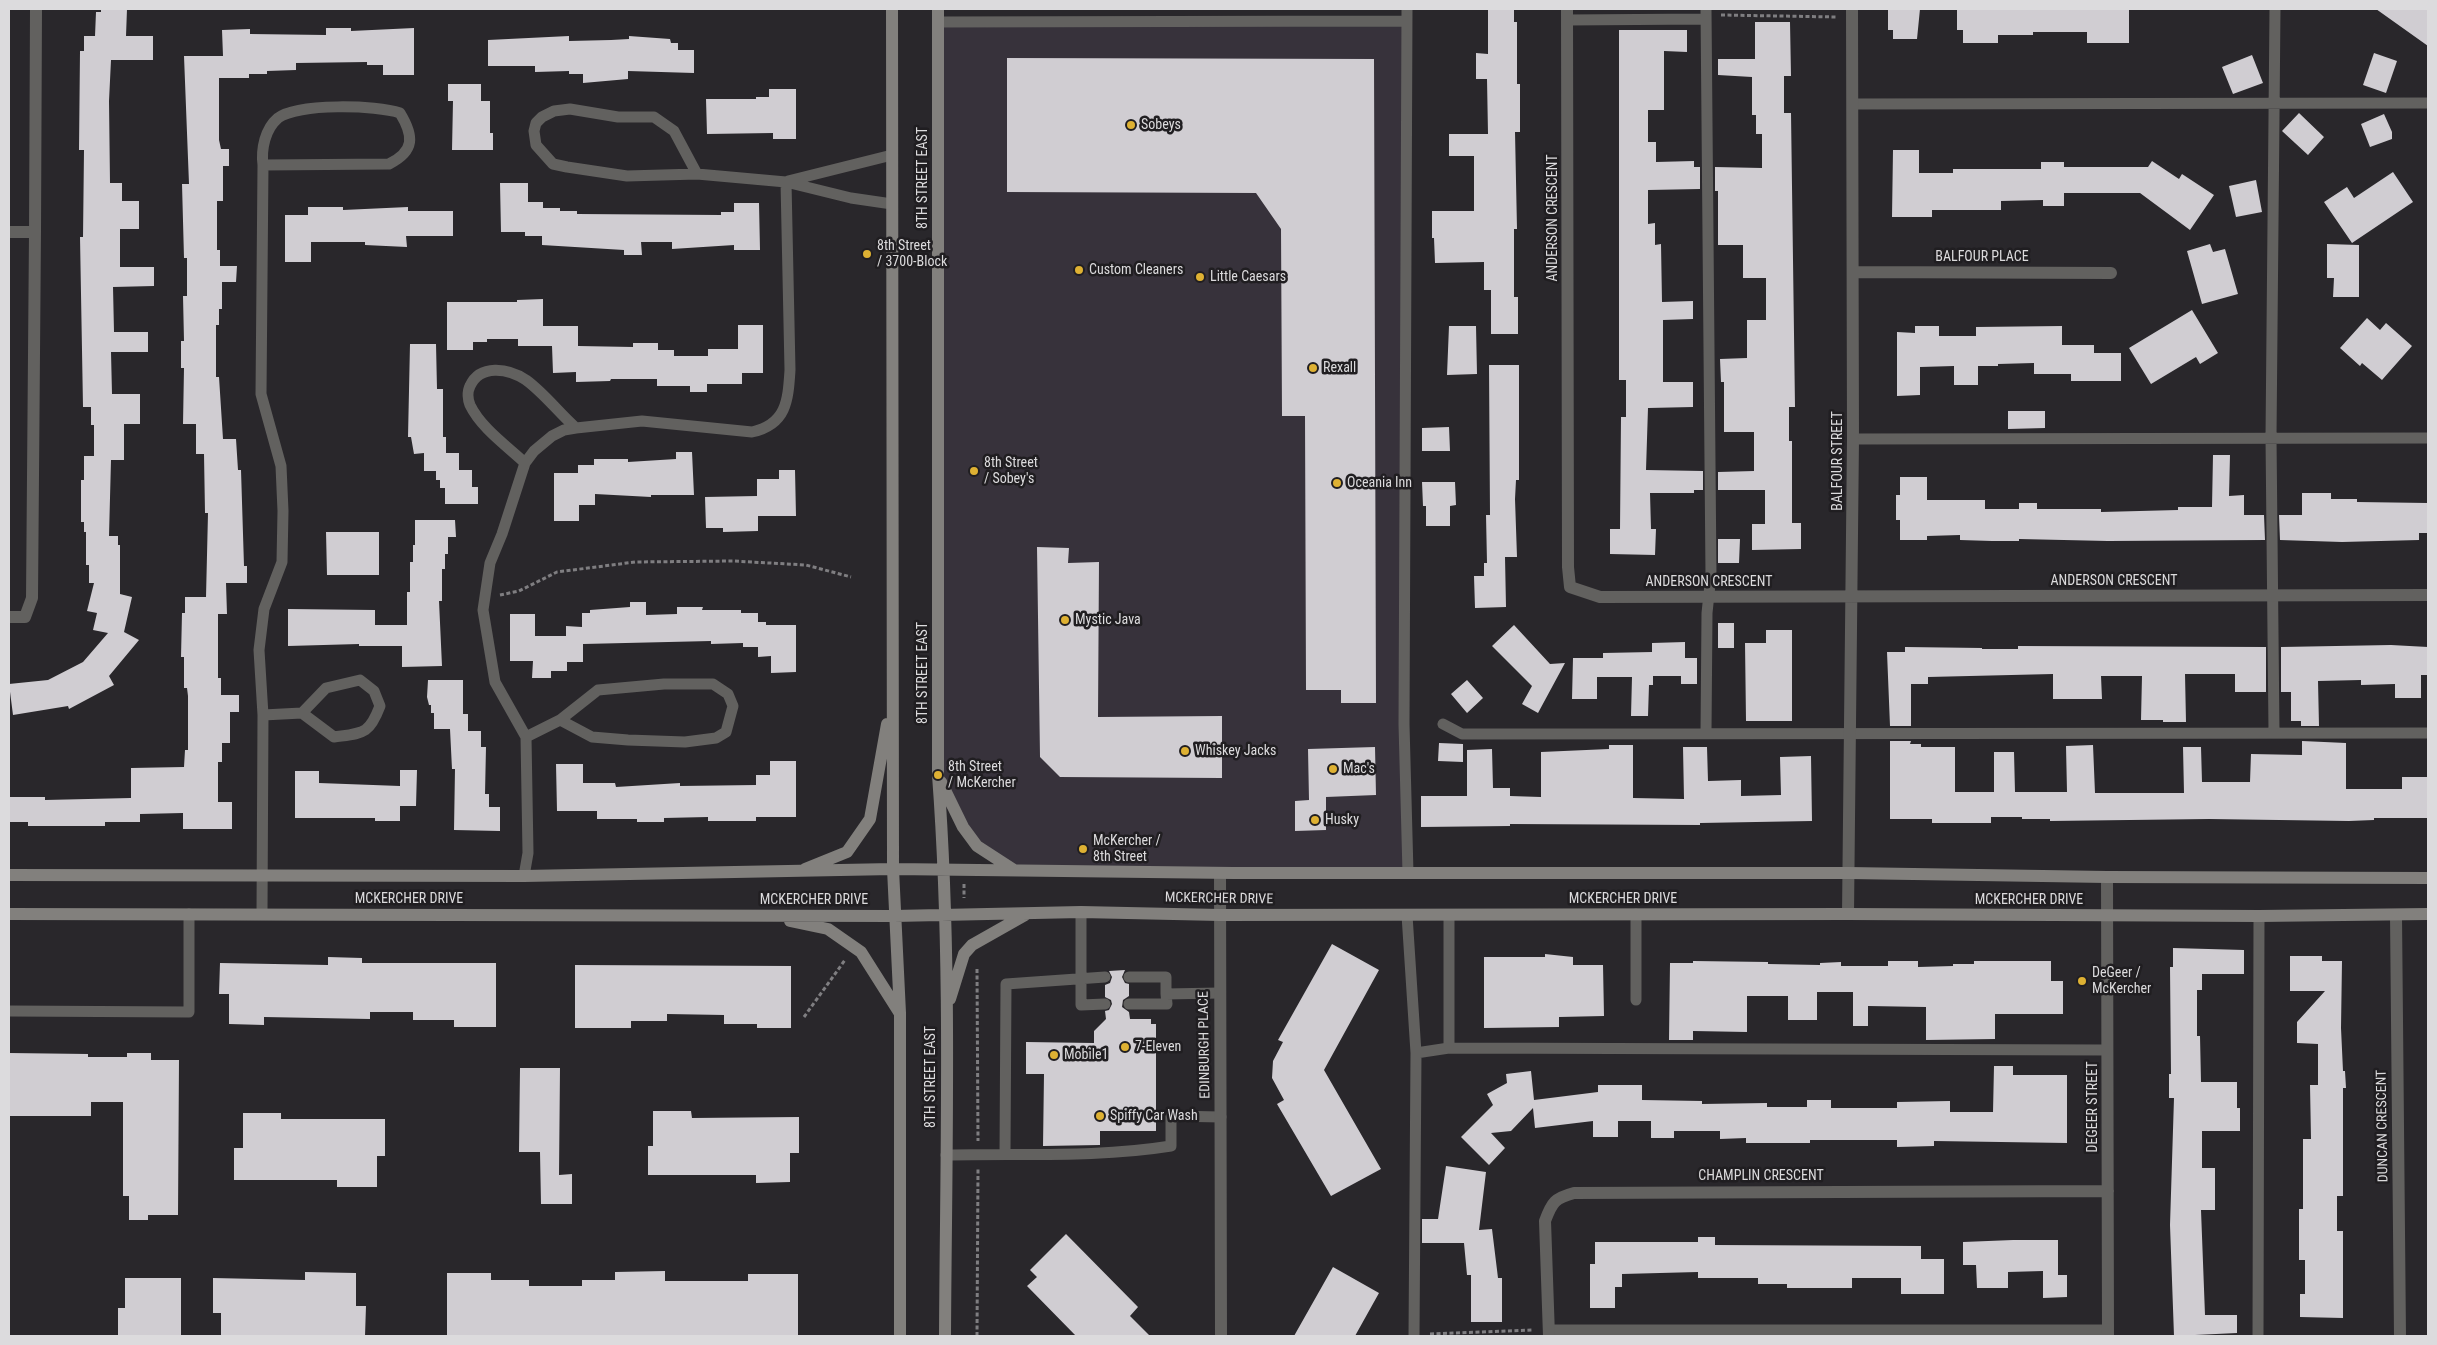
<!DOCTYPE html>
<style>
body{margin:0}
#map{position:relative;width:2437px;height:1345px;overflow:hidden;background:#29272b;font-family:"Roboto Condensed",sans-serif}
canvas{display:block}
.frame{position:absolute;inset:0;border:10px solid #dcdbdd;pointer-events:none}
</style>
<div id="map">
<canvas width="2437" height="1345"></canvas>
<div class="frame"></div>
</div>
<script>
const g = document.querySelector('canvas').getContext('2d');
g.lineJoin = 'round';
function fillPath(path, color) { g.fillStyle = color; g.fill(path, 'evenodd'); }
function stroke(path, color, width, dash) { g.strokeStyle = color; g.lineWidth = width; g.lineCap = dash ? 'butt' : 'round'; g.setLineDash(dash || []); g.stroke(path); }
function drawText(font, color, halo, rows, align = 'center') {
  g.font = font + ' "Roboto Condensed",sans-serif'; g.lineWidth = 5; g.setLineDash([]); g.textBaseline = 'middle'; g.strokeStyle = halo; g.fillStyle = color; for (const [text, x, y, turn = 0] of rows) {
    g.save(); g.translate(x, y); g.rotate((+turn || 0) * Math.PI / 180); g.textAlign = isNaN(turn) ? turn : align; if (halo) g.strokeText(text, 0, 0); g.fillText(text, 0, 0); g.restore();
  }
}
fillPath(new Path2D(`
 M1407,21l1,852 -394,-3 -37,-24 -39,-71v-753z`), '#37323b');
fillPath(new Path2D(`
 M101,9h26l-1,27h27v24h-42l-2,41 1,82h12v18h17v28h-19v38h34v19l-41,1 1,45h34v20h-37l1,42h28v30h-16v36h-13l-2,76h9v9h2v49l12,3 -8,35 15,8 -30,36 5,9 -45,24 -1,-3 -55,9 -4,-31 39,-4 35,-18 25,-29 -15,-3 4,-17 -10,-2 7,-28h-5v-18h-3v-33h-2v-10h-3v-42h3v-24h10v-31h-3v-18h-8l-3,-170h3l1,-87h-5l1,-99h4v-15h11l1,-24h5z
 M1488,9h26v13h3v62h3v48h-5l2,97h-3v68h4v37h-27v-44h-7v-28l-49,1 -1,-25h-2v-27h42v-55h-25v-22h39l-1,-55h-11v-26l12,1z
 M1888,9h32l-3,30h-24v-9h-5z
 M1957,9h172v34h-42v-11h-54v3h-35v8h-35v-13h-6z
 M2376,9h52v37z
 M1755,22h35l1,54h-7v37h7l4,294h-6v34h3v82h9v26l-49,1v-26h13v-34h-47v-18l36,-1v-39h-30v-50h-3l-1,-23 27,-1v-38h19v-42h-23v-33h-25v-54h-3v-24l47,1v-34h-6v-19h-4v-38l-34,-2v-16h37z
 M326,28h25v3l63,-3v47h-31v-10h-16v-3l-71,1v7l-29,1v3h-18v4h-30v62l2,9h8v17h-6v35h-6v49h3v16h17l-1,16h-14v27h-3v16h-3v52h3l4,62h13l2,31h3l3,96h3v17h-21l1,31h-9v64h3v17h18v17h-9v31h-8v19h-4v40h14v27h-49v-16l-43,1v8h-35v4h-77v-4h-18v-25h35v3l86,-2v-30l53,-1 1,-17h3v-54l-1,-8h-3v-31h-3l1,-44h3v-16h21l2,-84h-3l-1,-59h-8v-30h-13l1,-56h-3v-27h3l-1,-45h4v-38h-3l-2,-74h7l-5,-128h39l-1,-26 28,-1v5l76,1z
 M1619,30h68v22l-23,-1v59h-16v32h8v20l38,-1v6h6v22l-52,1v34l7,-1v22l6,-1 1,58 31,-1v18l-30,1v62h30v25l-45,1 -2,62 57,1v19h-9v3h-44l1,36h5l-1,26 -45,-1v-25h10l1,-112h5v-37h-7z
 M569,36v5l42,-1 18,-1v-3l41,3 1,4h7v7h16v23l-66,-2v8l-45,4v-9h-14v-3l-34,1v-6h-47v-26z
 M2374,53l23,8 -11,32 -23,-8z
 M2252,55l11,28 -30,11 -11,-27z
 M1007,58l367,1 2,644h-35v-13h-35l-1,-274h-23l-1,-187 -25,-36 -249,-1z
 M448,84h33v17h9v32h3v17h-41l1,-49h-5z
 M769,89h27v50h-23v-6l-66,1 -1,-35h50v-2h13z
 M2299,113l25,24 -16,18 -26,-24z
 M2384,114l8,18v7l-22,8 -9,-23z
 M1893,150h26v23h34v-4h88v-7h23v5h84l4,-6 27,18 3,-5 32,21 -24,35 -50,-37h-76v13h-21v-6l-42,1v9h-69v7h-40z
 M2393,172l20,30 -61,41 -28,-41 23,-15 7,11z
 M2256,180l6,32 -26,5 -7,-31z
 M500,183h28v19h15v6h17v3h17v3l144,1v-3h13v-9h25l1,47h-26v-5l-62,4v-7h-31l1,13h-18v-5l-82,-5v-9h-17v-4h-24z
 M308,207h35v3l65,-3v4h45v25h-47l1,11 -42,-2v-3h-54v20h-26v-47h23z
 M2210,244l3,8 12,-3 13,45 -36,10 -15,-53z
 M2327,244l32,1v52h-26l1,-19h-7z
 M543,299v27h35v20l55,1v-4h25v7h16v6h34v-7h30v-24h25v48h-21v11h-35v8h-17v-6h-33v-7h-46l-1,2 -34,1v-10l-23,1 -1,-27h-34v-7h-31v3h-14v8h-26v-48h70v-2z
 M2192,310l26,43 -18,11 -4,-7 -45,27 -22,-36z
 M2367,318l13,12 6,-7 26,23 -30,34 -20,-17 -2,3 -20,-18z
 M1449,326h27l1,48 -30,1z
 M1915,326h24v10h37v-9l86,-1v19h32v8h27v28h-50v-7h-37v-11l-36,1v2h-20v19h-24v-19l-34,1v28l-23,1v-64l18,1z
 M410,344h26l1,45h6v48h3v16h13v17h13v17h6v17h-33v-16h-5v-8h-4v-9h-12v-18l-10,1 -3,-17h-3z
 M1489,365h30v115h-3l-1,19 2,58h-12l1,50 -31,1 -1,-32h10v-13h3l-1,-48h4z
 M2008,411h37v17l-37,1z
 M1449,427l1,24h-28v-23z
 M676,452h16l2,43h-43v2l-56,-3v11h-16v16h-25v-48h24v-8h16v-6h34v3l48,-3z
 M2213,455h17l-1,41 15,-1v20h20l1,25 -157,1 -89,-2v2h-27l-32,-1v-5l-33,1v4h-27v-20h-4v-25h4v-18h27v23h58v9h34v-6h18v6h64v3l77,-2v-3h34z
 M779,470h16l1,46h-38v15l-35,1v-4h-17l-1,-31 52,-1v-17h22z
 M1422,482h33l1,23 -6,1v20h-24v-20h-3z
 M2302,493h29v6h26v3l71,1v30h-9v7l-77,2 -62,-2 -1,-25h23z
 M415,520h40l1,17h-8v17h-3v15h-3v32h-3l3,65 -40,1v-21h-43v-2l-71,2v-37l87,1v15h32v-33h3v-30h3v-17h2z
 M326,532h53v43h-52z
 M1718,539h22l-1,24h-21z
 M1037,547l32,1 -1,15 31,-1 -1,155 124,-1v62l-162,-1 -20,-20z
 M630,602h16v13l31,-1v-7h26l-1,3h39v3h17v9h8v3h30v47l-25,1v-17l-13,1v-10h-15v-4l-32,1v-3l-128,3v18h-16v9h-16v7h-19l1,-17h-23v-47h25v22h31v-10l16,1v-14h8v-3l40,-3z
 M1718,623h16v25h-16z
 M1514,625l36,39 15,-1 -27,50 -16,-9 10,-18 -40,-40z
 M1766,630h26v91h-46l-1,-78h21z
 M1685,642v16h12v26h-16v-8h-28v9h-4l-1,31h-17l1,-39h-35v22h-25l1,-41h30v-5l49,-1v-9z
 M2391,645l37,2v28h-7v23h-26v-14l-34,1v-5l-43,1 1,45h-18v-5h-10v-29h-10v-45z
 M2018,646l248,1v45h-31v-18h-50l1,48h-23v-2h-22l1,-44h-41l1,23h-49v-25l-125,3v7h-17v42h-21l-3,-74h18v-5l77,1v1h36z
 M428,680h35v34h5v17h13v16h5l-1,47h4v13h11v24l-46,-1 1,-61h-3l-2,-40h-16v-16h-3v-8h-2l-2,-8z
 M1467,680l16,18 -16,15 -16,-19z
 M1890,741h21l-1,3h11v3h34v45h39v-40h20l1,40h52l-1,-46 27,-1 2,48h89l-1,-46h18l1,35h48l1,-28 51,1v-14l44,2v46h56v-12h26v41h-54v2l-25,1 -140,-2 -159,2v-2h-28v-2h-31v6h-59v-4h-42z
 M1439,743l24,1v18l-25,-1z
 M1609,745h24v53l51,1 -1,-52h24l1,34 33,-1v16l40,-1 -1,-38 31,-1 1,65 -112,2v2l-190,-1v2l-89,1v-31h46v-46l25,-1 1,39h17v8l31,1v-45l68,-3z
 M1375,747l1,48 -50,2v33l-31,1v-30l14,-1 -1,-51z
 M770,761h26v56h-40v4h-48v-4l-44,1v4h-27v-3h-40v-8h-40l-1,-47h27v19h32l1,4 64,-4v3l76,-1v-10h14z
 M400,770h17l-1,36h-16v15h-25v-3h-80v-47h24v12l81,3z
 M1332,944l47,26 -55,100 57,99 -50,27 -54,-92 7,-4 -12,-22 1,-17 10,-19 -5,-2z
 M2173,948l71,2v24h-42v16h-5v46h3l1,46h36v26h3v23h-38v37h13v42h-14l4,105h32v18l-63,3 -4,-111 4,-127h-5v-24h2l-1,-107h3z
 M1545,954l28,3v8h30l1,51 -45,1v10l-75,1v-71h61z
 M2290,956h32v5h20l-1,67 2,43h2l1,17h-3v108h-6v35h6v87l-43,-1v-23h5v-34h-6v-51h4v-70h8l-1,-54h8v-41l-21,-1v-21l28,-31h-35z
 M328,957l34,1v5h134v64h-42v-7h-41v-8h-43v7l-106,-2v8l-35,-1v-30h-10l1,-31 108,2z
 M1693,961l75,1v2l52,1v-2l21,-1v4h47v-5h30v6l35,-1v-2h21v-3h77v20h12v33h-68v25l-69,1v-33l-58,-1v20h-15v-34h-36v28h-29v-24h-41v36l-54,-1v9h-24l1,-77h23z
 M575,965l216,1v62h-34v-4h-33v-9l-57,-1v7h-36v7h-56z
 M1125,970l-3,7 3,6 4,1v12l-6,4 -1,7 7,5 1,7h21v5h5v107h-56v14l-57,1 1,-72h-18v-32l68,1v-12l12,-12 -1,-8 4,-1 3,-6 -1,-4 -6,-3v-12l5,-2 2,-6 -3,-6z
 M9,1053l79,1v3h39v-4h24v7h28l-1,155h-30v5h-19v-24h-6v-94h-32v14h-82z
 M1994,1066h19v9h54v68l-133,-2v5l-37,1v-7h-87v3h-64v-5l-26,1v-8h-46v7h-23v-17h-33v16h-25v-16l-58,7 -2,-20 -22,23 -20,2 14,15 -16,17 -28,-28 32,-32 -6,-11 20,-11 -1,-9 25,-3 3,29 64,-8v-7h44v15l60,1v3l65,-1v4h40v-7h24v8h66v-6l53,-1v11h43z
 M520,1068h40l-1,107 13,-1v30h-31l-1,-52h-21z
 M653,1111h38l1,7 107,-1v36h-9v29l-34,1v-8h-108v-29h5z
 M243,1113h38v6h104v37h-8v31h-40v-7h-103v-32h9z
 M1446,1166l40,6 -7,58 13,-1 6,49h4v44h-31v-47h-4l-3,-32h-42v-24h16z
 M1066,1234l72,73 -8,9 20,20h-74l-49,-50 10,-9 -7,-7z
 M1698,1237h17v8l206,1v13h23v35h-43v-16h-49v10h-65v-4h-29v-6h-60v-6l-76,2v13h-7v21h-25v-44h5v-22h103z
 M2013,1240h45v35h9v22l-24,1v-27l-35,1v16h-31l-1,-23h-13v-23z
 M1333,1267l46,26 -24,43h-61z
 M665,1271v10h83v-7h50v62h-351v-63h44v7h38v6h53v-6h33v-8z
 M305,1272l51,1v33h10l-1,30h-144v-23h-8v-35l92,2z
 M125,1278h56v58h-63v-28h7z`), '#d0cdd2');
stroke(new Path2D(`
 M1721,15l116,2
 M500,595l19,-4 38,-19 78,-10 98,-1 73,4 45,12
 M964,884v14
 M977,969l1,172
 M804,1017l41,-57
 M1430,1334l103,-4
 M977,1336l1,-167`), '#7f7e81', 3, [4, 2.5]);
stroke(new Path2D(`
 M1407,9l-3,715 4,149
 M1706,9l5,566 -4,38 -1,120
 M1567,20l139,-1
 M938,22l469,-1
 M1853,104l575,-1
 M697,174l-23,-43 -20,-14h-36l-48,-8 -16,2 -12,6 -6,6 -2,8 2,14 17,19 14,3 60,9 70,-2 89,8 65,16 41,6
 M788,181l104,-26
 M1853,439l575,-1
 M525,463c-18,-17 -44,-35 -55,-58 -2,-5 -3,-13 0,-19 10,-22 38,-18 56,-6 18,13 33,33 50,48
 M263,715l39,-2 32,24c29,-4 35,-2 46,-31l-6,-15 -14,-11 -34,8 -24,25
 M1443,724l19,10 966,-1
 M2274,732l-3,-295 4,-428
 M526,737l34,-17 32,17 36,3 57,2 31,-4 10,-6 7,-26 -5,-12 -15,-10h-49l-66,6 -38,30
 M524,876l4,-23 -2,-116 -31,-55 -12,-72 7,-47 12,-29 23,-71 9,-12 18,-15 12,-6 12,-2 66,-7 110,11c35,-8 36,-32 38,-62l-4,-188
 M1081,912v93l24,-1
 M262,913l1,-198 -4,-65 5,-41 18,-47 1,-51 -2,-45 -20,-72 2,-229 126,-1c26,-13 25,-28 11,-51 -23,-8 -103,-10 -122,5 -13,11 -17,31 -15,47
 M1636,914v86
 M1407,915l9,138 -2,283
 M1449,915v133
 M1129,977h37v17l53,-1
 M1129,1004h38l-1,-10
 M9,1011l180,1v-98
 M1416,1053l33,-5 658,2
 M1005,1154l1,-170 99,-7
 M946,1155c75,-2 150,3 225,-9v-30l50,1
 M1549,1330h559
 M2258,1336l1,-420`), '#62615f', 11);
stroke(new Path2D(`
 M1567,9l1,558 2,20 30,10 828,-2
 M9,232h26l-3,366 -7,19h-16
 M35,232l1,-223
 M1853,272l258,1
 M1220,873l1,463
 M2107,877l1,459
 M1848,914l5,-475 -1,-430
 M2396,915l4,421
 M1549,1336l-4,-115c7,-19 10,-23 29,-28l534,-2`), '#62615f', 12);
stroke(new Path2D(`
 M892,9l1,860 7,144v323
 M938,9v766c14,187 8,374 7,561
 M941,782l22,45 14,19 37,24
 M805,869l42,-17 23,-33 17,-95
 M9,875l515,1 369,-7 340,4h616l258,4 321,1
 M9,914l885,2 187,-4 139,3 628,-1 411,2 169,-2
 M790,921l38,8 33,23 38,60
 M950,999l14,-45 8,-9 53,-30`), '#82807d', 12);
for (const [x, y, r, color] of [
 [1131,125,5,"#deb133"],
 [867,254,5,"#deb133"],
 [1079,270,5,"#deb133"],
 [1200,277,5,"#deb133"],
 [1313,368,5,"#deb133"],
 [974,471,5,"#deb133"],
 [1337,483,5,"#deb133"],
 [1065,620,5,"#deb133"],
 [1185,751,5,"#deb133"],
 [1333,769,5,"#deb133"],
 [938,775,5,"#deb133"],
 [1315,820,5,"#deb133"],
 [1083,849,5,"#deb133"],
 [2082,981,5,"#deb133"],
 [1125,1047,5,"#deb133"],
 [1054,1055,5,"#deb133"],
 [1100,1116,5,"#deb133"]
]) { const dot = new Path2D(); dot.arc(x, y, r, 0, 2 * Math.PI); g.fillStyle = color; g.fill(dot); stroke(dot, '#201e21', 2); }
drawText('14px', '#dcdbdd', '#201e21', [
 ["Sobeys",1141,125],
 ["8th Street",877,246],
 ["/ 3700-Block",877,262],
 ["Custom Cleaners",1089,270],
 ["Little Caesars",1210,277],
 ["Rexall",1323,368],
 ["8th Street",984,463],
 ["/ Sobey's",984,479],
 ["Oceania Inn",1347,483],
 ["Mystic Java",1075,620],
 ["Whiskey Jacks",1195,751],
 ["8th Street",948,767],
 ["/ McKercher",948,783],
 ["Mac's",1343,769],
 ["Husky",1325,820],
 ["McKercher /",1093,841],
 ["8th Street",1093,857],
 ["DeGeer /",2092,973],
 ["McKercher",2092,989],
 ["7-Eleven",1135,1047],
 ["Mobile1",1064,1055],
 ["Spiffy Car Wash",1110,1116]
], 'left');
drawText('14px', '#dcdbdd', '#201e21', [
 ["8TH STREET EAST",923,178,-90],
 ["ANDERSON CRESCENT",1553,218,-90],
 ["BALFOUR PLACE",1982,257],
 ["BALFOUR STREET",1838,461,-90],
 ["ANDERSON CRESCENT",2114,581],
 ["ANDERSON CRESCENT",1709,582],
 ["8TH STREET EAST",923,673,-90],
 ["MCKERCHER DRIVE",409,899],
 ["MCKERCHER DRIVE",1219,899,1],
 ["MCKERCHER DRIVE",1623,899],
 ["MCKERCHER DRIVE",814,900],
 ["MCKERCHER DRIVE",2029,900],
 ["EDINBURGH PLACE",1205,1045,-91],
 ["8TH STREET EAST",931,1077,-90],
 ["DEGEER STREET",2093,1107,-90],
 ["DUNCAN CRESCENT",2383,1126,-91],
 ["CHAMPLIN CRESCENT",1761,1176]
]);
</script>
